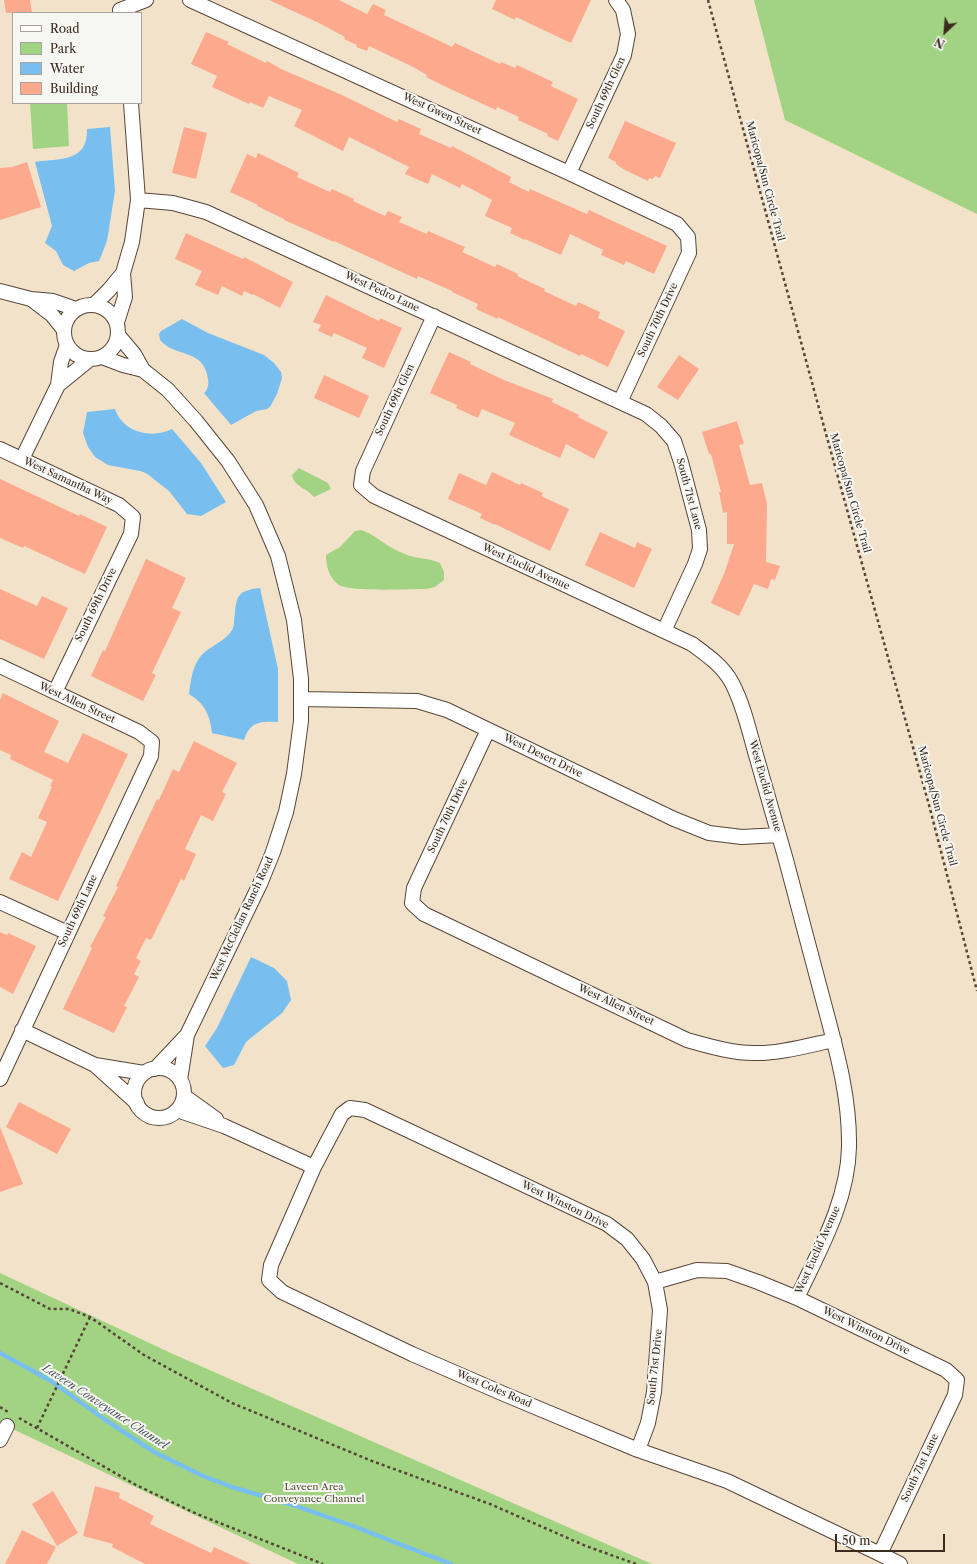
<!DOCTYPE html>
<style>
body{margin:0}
#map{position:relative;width:977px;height:1564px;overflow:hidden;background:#f2e2ca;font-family:"Libre Caslon Text",serif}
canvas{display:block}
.legend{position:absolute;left:12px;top:12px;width:130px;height:92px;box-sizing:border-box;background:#f6f6f2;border:1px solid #aba49d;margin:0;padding:5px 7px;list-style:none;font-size:12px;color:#3b2a1e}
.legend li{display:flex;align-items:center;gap:8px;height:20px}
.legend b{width:20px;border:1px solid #aba49d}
.north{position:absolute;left:925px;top:12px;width:40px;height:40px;-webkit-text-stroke:3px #f6f6f2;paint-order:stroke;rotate:206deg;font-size:11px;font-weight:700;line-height:16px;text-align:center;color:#3b2a1e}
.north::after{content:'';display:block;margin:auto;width:14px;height:18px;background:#3b2a1e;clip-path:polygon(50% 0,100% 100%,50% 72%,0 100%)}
.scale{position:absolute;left:835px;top:1534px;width:110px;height:18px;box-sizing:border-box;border:2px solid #3b2a1e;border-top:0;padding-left:5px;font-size:12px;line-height:14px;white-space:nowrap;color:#3b2a1e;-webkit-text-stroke:3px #f6f6f2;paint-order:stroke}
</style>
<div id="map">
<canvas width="977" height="1564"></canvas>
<ul class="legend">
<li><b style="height:5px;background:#fff"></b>Road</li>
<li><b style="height:11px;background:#a2d382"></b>Park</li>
<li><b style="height:11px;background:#78bff0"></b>Water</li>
<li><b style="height:11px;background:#fda98d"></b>Building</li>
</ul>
<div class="north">N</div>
<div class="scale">50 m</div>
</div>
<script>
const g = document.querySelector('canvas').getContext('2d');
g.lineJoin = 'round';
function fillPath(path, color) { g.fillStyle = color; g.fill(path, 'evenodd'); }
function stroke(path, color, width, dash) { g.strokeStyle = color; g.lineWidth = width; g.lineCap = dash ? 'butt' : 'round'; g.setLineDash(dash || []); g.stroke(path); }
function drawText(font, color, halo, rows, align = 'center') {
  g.font = font + ' "Libre Caslon Text",serif'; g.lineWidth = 4; g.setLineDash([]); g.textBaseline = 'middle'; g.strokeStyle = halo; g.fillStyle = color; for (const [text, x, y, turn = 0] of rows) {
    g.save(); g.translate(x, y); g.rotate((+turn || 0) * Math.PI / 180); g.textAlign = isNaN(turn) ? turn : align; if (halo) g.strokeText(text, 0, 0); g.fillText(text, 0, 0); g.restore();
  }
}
fillPath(new Path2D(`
 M754,0h223v214l-192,-94z
 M30,103h37l2,43 -36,3z
 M299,468l29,15 3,6 -17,8c-7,-9 -20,-10 -22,-22z
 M361,530c10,3 17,9 26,15 6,4 13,7 20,10 11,4 22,3 33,8l4,9v8l-9,7 -9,2c-17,0 -75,3 -87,-4 -10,-7 -13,-19 -13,-30l14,-8 15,-16z
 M0,1273l173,81 479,210h-354l-298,-141z`), '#a2d382');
fillPath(new Path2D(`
 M110,127l5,64 -8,50 -8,20 -10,2 -15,8 -11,-6 -7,-14 -11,-8 7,-17 -17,-64c24,-4 53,1 52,-33z
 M182,319l26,14 56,22 10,8 7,9 1,6 -5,16 -7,13 -3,2 -11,2 -25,14 -27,-32c4,-3 5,-9 4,-14 -4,-31 -33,-21 -48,-39l-1,-6 2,-3z
 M115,409c8,24 37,30 57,20l29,34 25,39 -25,14 -14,-2 -18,-23 -23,-18 -6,-2 -32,-6 -13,-8 -7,-10 -5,-14 4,-21z
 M260,588l18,81v53c-17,-1 -28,-1 -34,18l-32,-7c-2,-18 -7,-29 -23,-39 2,-15 4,-33 17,-43 8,-6 21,-12 26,-21 2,-3 2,-7 2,-9 3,-23 0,-30 26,-33z
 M251,957l23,11 13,13 4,19 -9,13 -36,29 -12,23 -11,3 -18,-22 12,-18z`), '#78bff0');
stroke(new Path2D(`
 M0,1353l51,28 53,38 50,33 49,24 29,11 61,18 60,21 98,38`), '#78bff0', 4.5);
fillPath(new Path2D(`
 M4,0h26l2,13h-26z
 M269,0h70l28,14 6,-10 13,6 -2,5 60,28 8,4 3,-4 45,21 1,-2 14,6 2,-3 36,17 -2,4 27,13 -20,42 -11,-5 1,-2 -30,-14 1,-3 -22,-10 -1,3 -50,-23 -20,-10 1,-2 -16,-9 -42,-20 -2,5 -11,-4 1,-2 -13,-6 1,-2 -26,-14z
 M496,0h95l-20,43 -55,-26 -1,3 -23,-11z
 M206,32l23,10 -2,2 39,19 1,-2 14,8 61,26 55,27 2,-3 22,10 -2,5 32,14 1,-2 23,12 36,19 -2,5 20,10 1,-3 57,25 2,-4 78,36 -13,28 -28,-13 -2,4 -23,-10 2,-5 -33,-16 -9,21 -36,-16v1l-15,-7 2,-5 -27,-12 7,-16 -30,-16 -2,4 -28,-14 -4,10 -23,-10 4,-7 -60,-30 -6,14 -49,-25 8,-16 -33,-14 -6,12 -13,-6 -1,2 -37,-17 5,-11 -26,-12z
 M625,121l51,22 -16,35 -5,-2 -2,3 -4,-1 -1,3 -25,-12 -7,-5v-2l-8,-4z
 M184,127l23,6 -11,46 -24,-6z
 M258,153l41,20 -2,4 33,15 2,-3 22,10 -1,2 32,15 3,-5 14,6 -3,5 28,12 1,-3 37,16 -3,5 33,15 2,-3 21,10 -1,2 28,13 -1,2 32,15 2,-4 22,10 -2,6 27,13 -17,36 -27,-13 -1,2 -82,-39v2l-22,-10 2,-5 -26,-12v-1l-34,-15 -1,3 -83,-38v1l-50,-22v-1l-27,-13 1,-1 -28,-13 17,-38 9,4z
 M27,162l14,45 -41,13v-52l12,-1z
 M186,233l57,26 1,-2 49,25 -13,26 -27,-14v1l-9,-4 -2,5 -20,-10 -4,9 -23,-10 7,-14 -27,-12z
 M326,295l53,26 1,-3 22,10 -18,40 -22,-10 5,-10 -33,-15 -2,4 -14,-6 3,-6 -8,-3z
 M449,352l22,10 -1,2 34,16 49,19 -1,3 27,13 -1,2 30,15 -14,27 -28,-15 -6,14 -51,-23 6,-12 -33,-14 -4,9 -22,-10 1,-3 -27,-12z
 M679,355l20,14 -21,31 -21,-13z
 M324,375l45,21 -10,22 -45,-20z
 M737,421l7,23 -5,1 11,40 12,-2 5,21 -1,58 14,4 -5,14 -4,-1 -3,10 -14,-5 -15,32 -28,-13 13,-29 10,-30h-7v-32l-4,1 -4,-21h2l-10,-38h-2l-7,-22z
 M492,472l28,13 1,-2 22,10 -2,3 28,13 -19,42 -55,-27v1l-15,-7 2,-4 -34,-15 11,-26 27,12z
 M0,479l79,37 1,-2 27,13 -22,47 -61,-28 -1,2 -23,-10z
 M600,532l35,16 2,-6 15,7 -18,39 -49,-23z
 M146,559l40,19 -14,30 9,4 -29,61 4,2 -13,26 -52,-25 12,-26 2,1z
 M0,589l37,17 5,-10 26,12 -24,51 -44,-20z
 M3,693l56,28 -15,31 24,11 15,-30 45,21 -70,147 -49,-22 13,-27 9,5 16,-35 -9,-4 14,-31 -2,-1 3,-6 -43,-21 1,-4 -11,-5v-50z
 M194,741l43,22 -15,29 4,2 -13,27 -12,-6 -16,34 11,5 -12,27 -3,-2 -30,61 -5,-2 -10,20 5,3 -7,13 5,3 -15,29 3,1 -13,26 -51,-24 29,-61 -2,-1 16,-30 -3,-1 15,-29 -2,-1 41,-87 2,1 14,-31 6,3z
 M0,932l7,3 1,-2 28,13 -23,48 -13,-7z
 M19,1102l52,27 -14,25 -51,-27z
 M0,1127l23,57 -23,8z
 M95,1486l25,7 -1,5 35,18 -4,8 61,29 3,-6 37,17h-106l-33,-17 1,-3 -30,-8z
 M53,1491l25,42 -21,13 -25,-42z
 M22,1530l34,17 -9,17h-42z`), '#fda98d');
const minor = new Path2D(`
 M190,0l379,173 108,51 11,13 1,16 -69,149
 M120,10l26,-10
 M569,173l55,-118 4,-21 -5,-24 -7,-10
 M138,200l35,3 33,9 414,190 26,12 15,12 13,15 7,21 18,68 1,19 -5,15 -31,67
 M0,291l31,8 22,2 23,8
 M31,299l21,16 12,15
 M64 332a27 27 0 1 1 54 0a27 27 0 1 1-54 0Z
 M94,305l15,-15 14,-17
 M434,316l-71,155 -2,14 13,11 318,148c15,11 31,22 40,39 12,23 17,48 24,72 10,35 20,70 30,105 12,45 24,90 36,136 13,49 28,99 27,151 -1,54 -30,104 -52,151
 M117,322l8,-25 -2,-24 9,-31 6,-42 -7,-97
 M118,335l16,19 9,16 25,20 28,31 32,40 28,44 22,51 16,64 7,59v42l-7,53 -8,38 -13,40 -13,32 -73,151 -32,34
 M102,357l21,8 20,5
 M58,385l32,-26
 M0,449l119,56 14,12 -2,17 -76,158
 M22,459l36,-74 3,-23 6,-17
 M0,666l139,66 13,10 -1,14 -151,323
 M301,699l116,2 30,9 227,109 35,14 33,4 37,-2
 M488,730l-74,158 -2,15 12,11 263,126c22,6 44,13 67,13 24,1 56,-8 80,-13
 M0,902l68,31
 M22,1030l73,35 49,8
 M95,1065l42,38
 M134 1093a25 25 0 1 1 50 0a25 25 0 1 1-50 0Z
 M180,1080l7,-45
 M184,1096l32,23
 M177,1110l47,16 90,41
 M0,1440l7,-14
 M638,1450l10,-27 6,-31 6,-82 -5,-28
 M880,1554l75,-159 2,-15 -11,-10 -149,-72 -39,-16 -31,-11 -30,-1 -42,12 -12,-23 -16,-20 -20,-15 -242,-114 -15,-2 -8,6 -28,53 -43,98 -2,15 13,12 130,62 92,40 134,56 89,31 153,73 20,10`);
stroke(minor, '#564638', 16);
stroke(new Path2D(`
 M708,0l118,434 103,371 48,186
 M0,1283l50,26h19l21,8 54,38 88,48 140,58 118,43 96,42 50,18
 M0,1407l8,5
 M19,1418l117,67 61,29 126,50
 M37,1428l53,-111`), '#564638', 2.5, [3, 3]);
stroke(minor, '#fff', 14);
drawText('10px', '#3b2a1e', '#f6f6f2', [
 ["South 69th Glen",606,93,-65],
 ["West Gwen Street",442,114,25],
 ["Maricopa/Sun Circle Trail",765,181,75],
 ["West Pedro Lane",382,292,25],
 ["South 70th Drive",658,320,-65],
 ["South 69th Glen",395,400,-65],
 ["West Samantha Way",68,481,25],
 ["Maricopa/Sun Circle Trail",850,493,74],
 ["South 71st Lane",689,494,75],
 ["West Euclid Avenue",526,567,25],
 ["South 69th Drive",96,605,-64],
 ["West Allen Street",77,703,25],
 ["West Desert Drive",543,756,26],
 ["West Euclid Avenue",765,786,74],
 ["Maricopa/Sun Circle Trail",937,806,75],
 ["South 70th Drive",448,816,-65],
 ["South 69th Lane",78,911,-65],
 ["West McClellan Ranch Road",242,919,-65],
 ["West Allen Street",616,1005,25],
 ["West Winston Drive",565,1205,26],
 ["West Euclid Avenue",818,1250,-66],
 ["West Winston Drive",866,1331,26],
 ["South 71st Drive",655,1367,-84],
 ["West Coles Road",494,1389,23],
 ["South 71st Lane",920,1468,-65]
]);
drawText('10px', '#555437', '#f6f6f2', [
 ["Laveen Area",314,1487],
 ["Conveyance Channel",314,1499]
]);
drawText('italic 11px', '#4d575d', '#f6f6f2', [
 ["Laveen Conveyance Channel",105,1407,33]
]);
</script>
